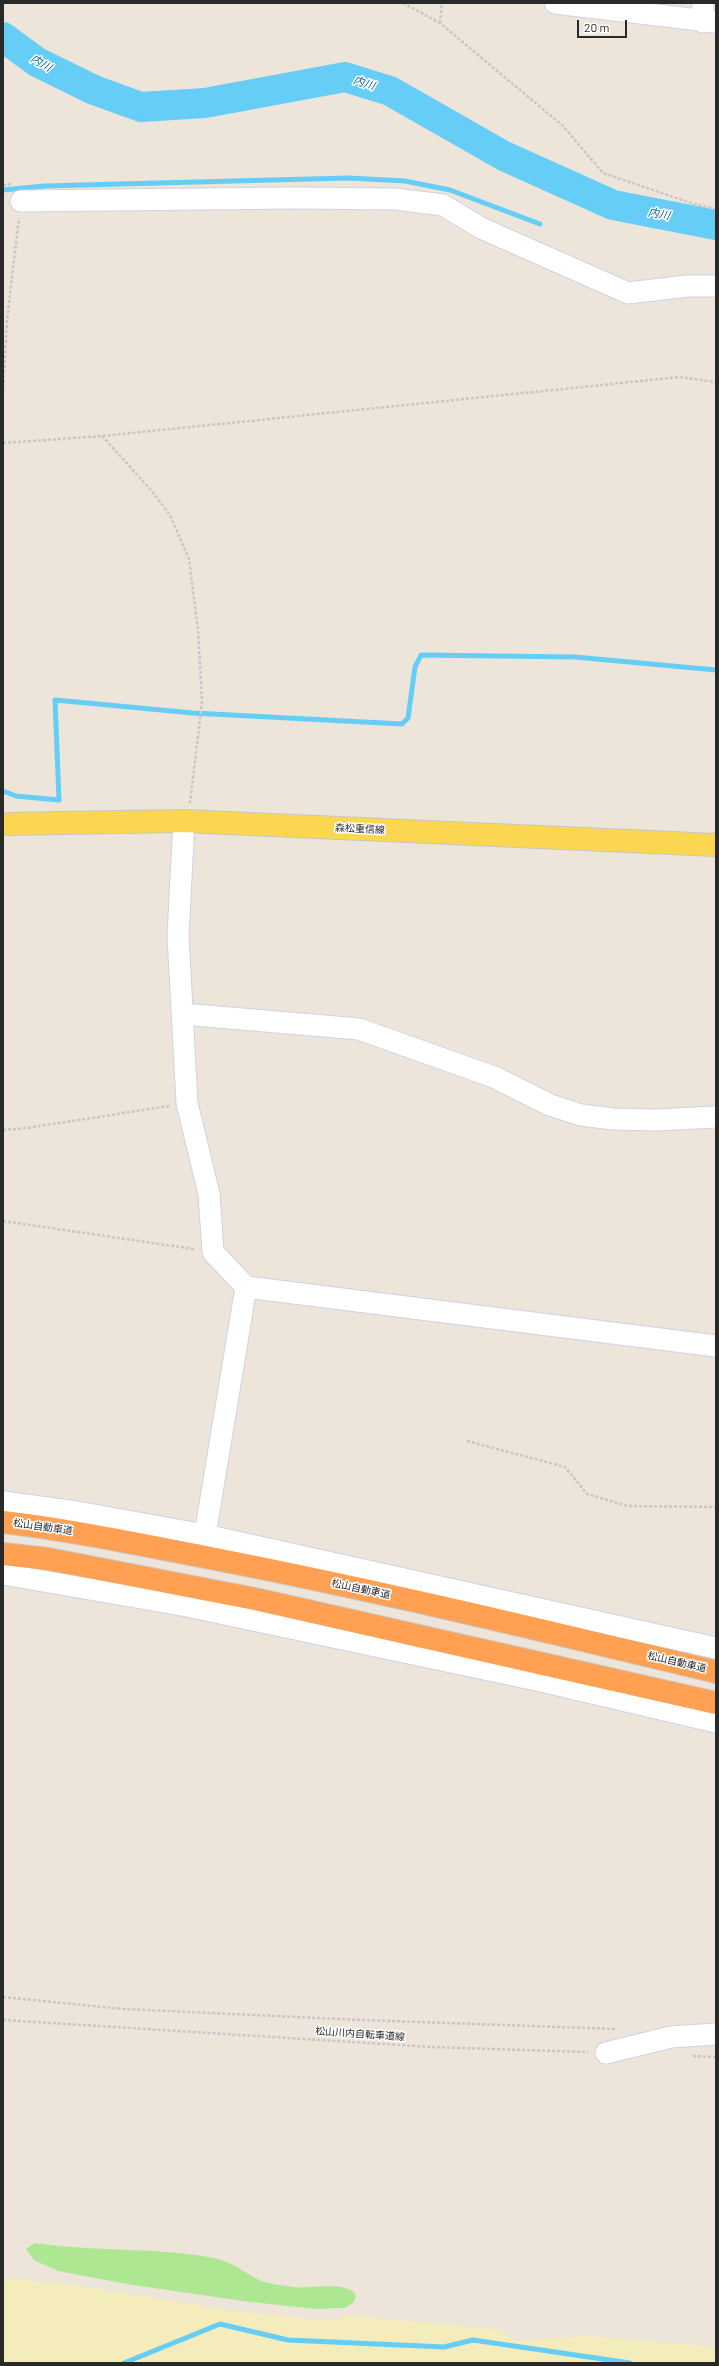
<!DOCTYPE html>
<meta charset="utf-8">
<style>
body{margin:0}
#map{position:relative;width:719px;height:2366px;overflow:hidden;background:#ede5da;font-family:Barlow,sans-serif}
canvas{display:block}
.frame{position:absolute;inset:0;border:4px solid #292929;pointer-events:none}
.scale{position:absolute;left:577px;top:20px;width:50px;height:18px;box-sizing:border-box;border:2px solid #292929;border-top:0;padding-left:5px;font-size:12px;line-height:14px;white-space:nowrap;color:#292929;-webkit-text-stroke:3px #fff;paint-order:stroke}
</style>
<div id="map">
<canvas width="719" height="2366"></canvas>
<div class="frame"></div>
<div class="scale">20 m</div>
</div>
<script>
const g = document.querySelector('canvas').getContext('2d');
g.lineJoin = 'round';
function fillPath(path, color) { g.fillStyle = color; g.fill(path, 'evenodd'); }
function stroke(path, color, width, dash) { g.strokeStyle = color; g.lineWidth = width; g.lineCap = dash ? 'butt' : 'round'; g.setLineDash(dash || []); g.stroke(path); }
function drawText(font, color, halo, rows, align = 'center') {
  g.font = font + ' Barlow,"Noto Sans JP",sans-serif'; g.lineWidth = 3; g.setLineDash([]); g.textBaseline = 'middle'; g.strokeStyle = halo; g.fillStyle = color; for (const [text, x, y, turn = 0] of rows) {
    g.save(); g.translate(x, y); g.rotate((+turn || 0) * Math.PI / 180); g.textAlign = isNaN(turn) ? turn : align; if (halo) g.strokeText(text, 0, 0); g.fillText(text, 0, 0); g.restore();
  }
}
fillPath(new Path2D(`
 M35,2243c59,9 120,4 179,15 18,4 28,13 43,21 9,5 25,6 36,8 18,3 51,-8 63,8l-2,7 -9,6 -30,1 -72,-8 -116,-17 -69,-13 -24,-11 -8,-11z`), '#ade792');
fillPath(new Path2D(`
 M3,2278l78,8 153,25 100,10 14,-6 154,15 13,11 75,-5 126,11v16h-713z`), '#f4ecba');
stroke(new Path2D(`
 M3,190l41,-4 304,-8 57,3 45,9 90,34
 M3,791l13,5 43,4 -4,-100 138,13 209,11 6,-6 7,-51 6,-12 154,2 141,13
 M124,2363l96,-39 68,16 156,7 29,-7 157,23`), '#65cdf6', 5);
stroke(new Path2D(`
 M3,37l34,25 57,28 47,17 64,-4 140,-26 45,14 114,65 109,49 103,20`), '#65cdf6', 30);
const minor = new Path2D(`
 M555,3l161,19
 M703,3v19
 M21,201l274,-3 100,1 48,6 38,23 147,65 59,-7h29
 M184,821l-6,114 9,168 22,91 4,58 33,35 470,59
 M183,1014l176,15 135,48 56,28 31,10 32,4 43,1 60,-3
 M3,1502l74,10 128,23 511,113
 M205,1535l41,-248
 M3,1574l184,32 354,75 175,41
 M606,2053l65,-16 45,-3`);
const major = new Path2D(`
 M3,824l181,-3 532,24`);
const highway = new Path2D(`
 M3,1522c68,8 135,22 202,35 171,33 341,74 511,115
 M3,1554l45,5 207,40 461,104`);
stroke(minor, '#cfd2e3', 23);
stroke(major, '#c7c7c7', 24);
stroke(highway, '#c7c7c7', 24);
stroke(new Path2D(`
 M403,3l37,20 123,103 40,47 91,31 22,5
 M440,23l2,-20
 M3,185l9,-1
 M3,393l4,-73 12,-102
 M102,436l49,54 19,25 19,44 9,71 4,72 -12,101
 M3,443l99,-7 578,-59 36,5
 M3,1130l24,-2 142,-22
 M3,1221l191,28
 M467,1441l98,26 22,27 41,12 88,1
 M3,1997l121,12 238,11 255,9
 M3,2020l428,27 157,5
 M693,2056l23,1`), '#c7c7c7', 2.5, [3, 2]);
stroke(minor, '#fff', 21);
stroke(major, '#fad651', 22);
stroke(highway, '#ffa052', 22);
drawText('10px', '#292929', '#fff', [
 ["森松重信線",360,829,3],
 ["松山自動車道",43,1527,8],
 ["松山自動車道",361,1589,12],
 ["松山自動車道",677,1662,13],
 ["松山川内自転車道線",360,2034,4]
]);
drawText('italic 11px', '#0469a2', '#fff', [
 ["内川",41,63,30],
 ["内川",364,83,17],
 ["内川",659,214,11]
]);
</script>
